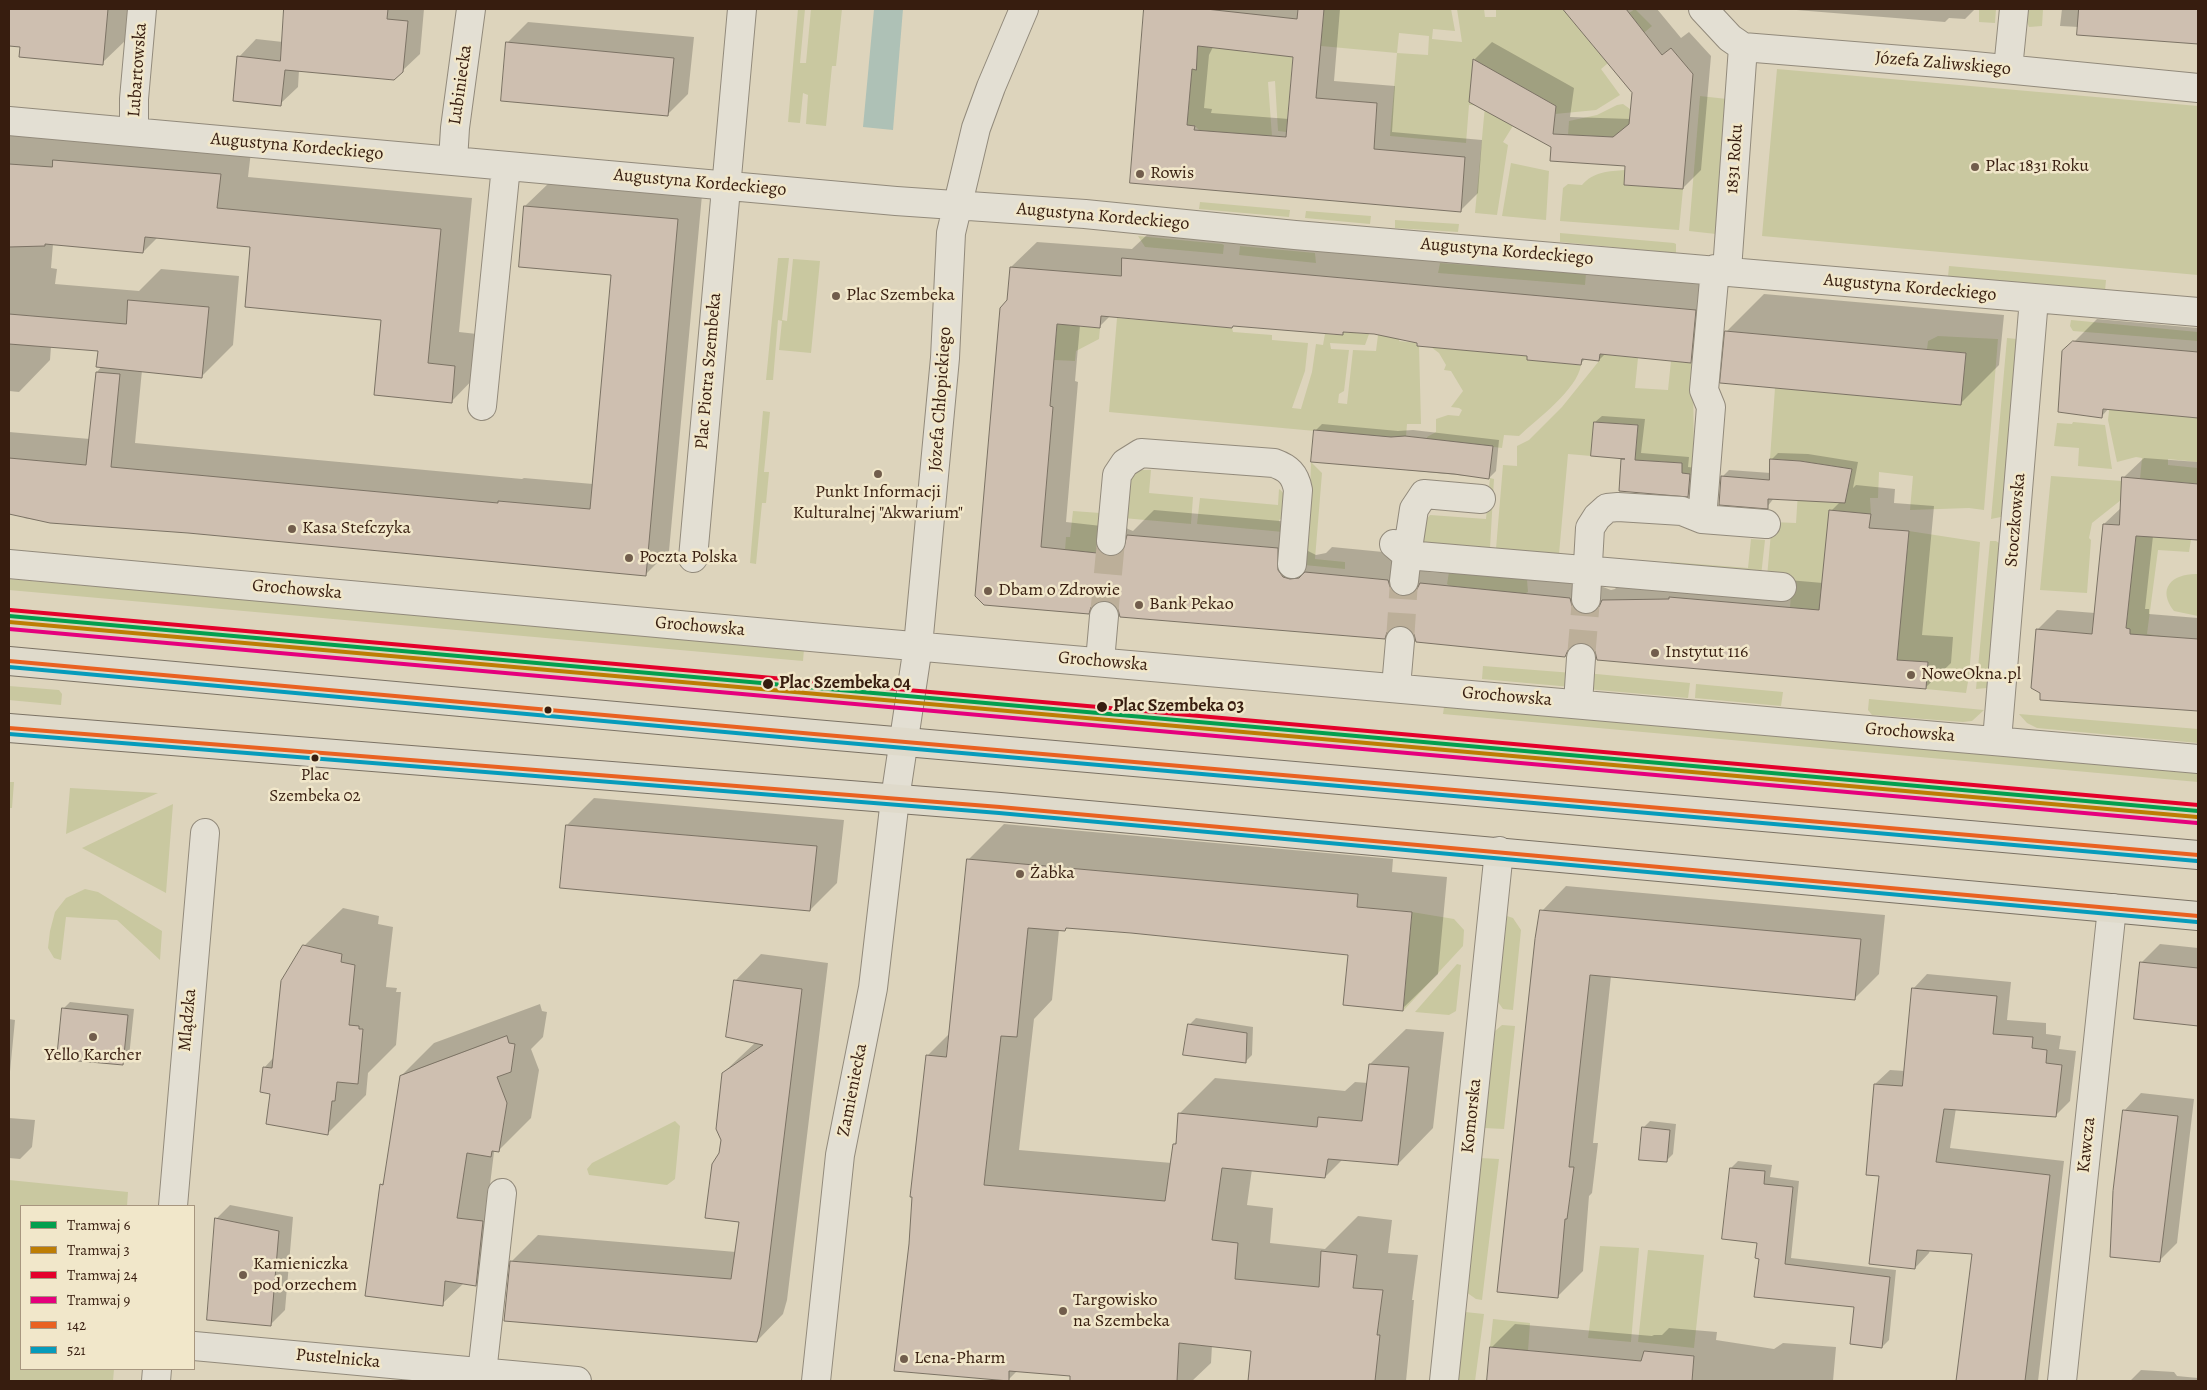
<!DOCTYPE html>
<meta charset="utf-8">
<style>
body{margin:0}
#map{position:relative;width:2207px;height:1390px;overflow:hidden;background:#ddd4bc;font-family:Alegreya,serif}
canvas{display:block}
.frame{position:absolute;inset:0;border:10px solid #371d0f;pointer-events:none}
.legend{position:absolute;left:20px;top:1205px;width:175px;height:165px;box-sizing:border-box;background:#f1e7ca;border:1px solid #a7967f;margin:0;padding:6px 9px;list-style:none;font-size:15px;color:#371d0f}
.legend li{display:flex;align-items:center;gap:10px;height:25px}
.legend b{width:25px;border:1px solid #a7967f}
</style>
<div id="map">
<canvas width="2207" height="1390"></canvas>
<div class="frame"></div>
<ul class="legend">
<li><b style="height:6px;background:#039f4e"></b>Tramwaj 6</li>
<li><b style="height:6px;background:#bd7d04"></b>Tramwaj 3</li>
<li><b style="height:6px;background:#e4002b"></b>Tramwaj 24</li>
<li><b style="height:6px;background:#e5007d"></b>Tramwaj 9</li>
<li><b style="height:6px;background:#e96121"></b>142</li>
<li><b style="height:6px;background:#069bbb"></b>521</li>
</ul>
</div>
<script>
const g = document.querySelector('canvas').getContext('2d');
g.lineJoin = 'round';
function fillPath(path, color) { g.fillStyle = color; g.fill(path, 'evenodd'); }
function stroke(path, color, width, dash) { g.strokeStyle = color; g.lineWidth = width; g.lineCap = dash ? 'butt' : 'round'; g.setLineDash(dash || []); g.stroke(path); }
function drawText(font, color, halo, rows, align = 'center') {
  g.font = font + ' Alegreya,serif'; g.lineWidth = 5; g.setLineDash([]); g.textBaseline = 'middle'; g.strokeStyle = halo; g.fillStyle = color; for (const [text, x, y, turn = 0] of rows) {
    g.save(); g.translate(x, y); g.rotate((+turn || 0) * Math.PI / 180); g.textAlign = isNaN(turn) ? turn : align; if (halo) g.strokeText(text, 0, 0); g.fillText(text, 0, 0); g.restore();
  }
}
fillPath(new Path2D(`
 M798,9h7l-5,54h6l5,-54h31l-6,57h-4l-6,60 -20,-2 2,-29 -5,-2 -3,30 -12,-1z
 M1324,9h127l4,22 -22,-2 -1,10 30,3 -5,-33h27l1,8h11v-8h67l41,50 37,-31 -12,-15 6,-4 17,17 -51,43 19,26 -24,15 -41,4 1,-8 -83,-46 -3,35 16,10 4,-6 29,17 -16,26 5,3 -11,70 -22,-2 10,-107 -16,-1 -3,38 -76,-7 7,-83 -76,-7zM1399,33l30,3 -1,19 -31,-2z
 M1979,9h17l-1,14 -16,-1z
 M2028,9h15l-1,17 -13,1 -2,-5z
 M1195,34l51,6 -2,12 19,2 2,-13 29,3 -8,88 -8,-1 -3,-50 -7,1 4,54 -66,1 -11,-11 -8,-1z
 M1777,69l421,37v169l-436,-39z
 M1700,96l27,3 -11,135 -27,-3z
 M1623,104l7,5 -2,29 -60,-3 1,-14 28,-6 20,-10z
 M1511,163l38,8 -3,49 -44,-4z
 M1625,170l-1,15 59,4 -4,41 -119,-9 3,-33 5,-4 14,1c11,-13 27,-14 43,-15z
 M1200,202l90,8 -1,7 -90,-8z
 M1306,211l65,5 -1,8 -65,-6z
 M1395,220l64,4 -1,8 -63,-4z
 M1560,233l114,10 2,1v9l-116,-11z
 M1138,236l84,8 2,1 -1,9 -78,-7z
 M1240,246l75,7 1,10 -77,-8z
 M778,258h11l-7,62 5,1 6,-62 27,2 -9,92 -32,-3 3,-29 -4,-1 -5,60h-7z
 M1440,263l146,11 -1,11 -147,-12z
 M1949,266l157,14 -1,11 -157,-14z
 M1117,318l115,10 1,4 39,3v5l36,3 -3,28 -13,37 9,1 11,-37 4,-28 7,1 2,-11 17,1 1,-3 26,2 -4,11 -35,-2 1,6 18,1 -5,41 -5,3 -1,9 9,1 6,-54 23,1 2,-16 21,2v4l18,2 -1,2 3,1 2,78h-14l-1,13 -15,1 -282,-26z
 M2071,320l127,12v9l-125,-10 -3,-5z
 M1057,324l43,4 -1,11 -23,12 -1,10 -21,-1z
 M1938,336l60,3 -14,171 -15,-2 -59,2 3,-34 -34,-4 -1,26h-8l1,16 -54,120 -27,-26 2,-29 -25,-2 5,-55 24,1 3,-47 50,7 3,-14 -52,-8 -30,-2 5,-71 186,17 5,-52 -39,-4 1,-8z
 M2007,338l10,1 -16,178 -10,2z
 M1431,347l96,9v4l54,5c-4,25 -44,54 -62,71l-15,-1 -2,13 -75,-9v-2l9,-5v-13l12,-4 11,1 3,-6 -3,-2 -8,-1 12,-16 -12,-20 -7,-1 2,-5 -7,-12z
 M1600,354l38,4 -3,30 33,2 3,-29 22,2 1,112 -13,-1 1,-11 -47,-3 3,-35 -44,-3 -3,34 -23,-2 -9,100 -6,4 -54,-5 -3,-4 7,-84 14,1v-20l12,-6 33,-33 37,-46z
 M2110,402l42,11 46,5v44l-30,-3v6l30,3v16l-18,-2 -5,56 16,2 -2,12 -31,-2 -11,84 21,3 -1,5 -38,-1 1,-12 -4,-1 16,-170 -6,-1 -19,5 -9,-42z
 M763,411l7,1 -6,60h5l-3,31h-4l-6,61 -6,-1z
 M2073,422l32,3 7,44 -34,-3 1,-18 -25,-2 3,-23 15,1z
 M1311,462l11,11 -7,86 30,3v7l-41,-4 6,-69z
 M1139,470h12l-2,23 44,4 -2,27 -68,-6 5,-37z
 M2051,476l71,5 -1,19 -29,23 -3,15 2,2 -4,53 -47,-3z
 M1490,478l4,1 -4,69 -5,4 -58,-5 -5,-6 2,-19 6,-7 56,4z
 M1279,489c10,7 7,18 5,28l-5,3 4,12 -86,-8 3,-26 78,7z
 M1073,511l27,2 -3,40 -32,-3 1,-13h4z
 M1909,531l71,11 -11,134 -3,17 -40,-4 2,-26 -32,-3z
 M1751,539l14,1 -4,36 -90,-7v-7l77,6z
 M1990,541h6l3,2 -12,145 -11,1z
 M1453,571l74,8 1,13 -4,2 -74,-8 -3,-2 2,-12z
 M2198,574v42l-24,-5c-18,-23 -1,-38 24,-37z
 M9,579l795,70 -1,12 -794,-71z
 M1483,666l90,7 -2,14 -89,-8z
 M1586,673l104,10 -2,15 -101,-9z
 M1696,684l87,8 -2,14 -86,-8z
 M9,686l50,4 3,4 -1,11 -52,-5z
 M1869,699l115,11 -12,11 -9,1 -91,-7 -4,-5z
 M1444,707l754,66v9l-755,-68z
 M2019,714l179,15v14l-161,-15 -10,-5z
 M9,782h5l-2,26h-3z
 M70,788l88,5 -92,41z
 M173,804l-7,89 -84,-45z
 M85,889l13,3 64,39 -2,29 -43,-40 -51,-3 -5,43 -7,-2 -6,-10 2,-17 5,-19 11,-14z
 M1412,912l42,7 10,11 -1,16 -60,65z
 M1507,916l6,2 8,12 -8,80 -10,-1 -5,-7z
 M1457,964l4,1 -5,46 -7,4 -34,-3z
 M1502,1025l13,1 -11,103 -20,-1 11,-97z
 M675,1121l5,5 -5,53 -8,6 -78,-10 -2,-6 5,-6z
 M1480,1158l19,1 -17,141 -6,-1 -10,-7z
 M9,1180l119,12 -1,14h-106v163h93l-1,12h-104z
 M1600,1246l39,2 -8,94 -43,-4z
 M1648,1250l56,5 -10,93 -56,-6z
 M1465,1312l19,2 -9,67h-17z
 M1493,1319l37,4 -2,28 -38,-4z`), '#c9c8a0');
fillPath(new Path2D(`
 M874,9h29l-10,121 -30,-3z`), '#aec1b6');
fillPath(new Path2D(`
 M9,9h120l-3,31 -24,23 -93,-18z
 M285,9h139l-4,45 -18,17 -103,-1 -1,17 -18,17 -41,-47 17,-18 27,3z
 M1145,9h195l-6,72 61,5 -3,46 90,8 -4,53 -18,18 -328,-29zM1213,47l81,9 -5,63 -78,-6 1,-4 -8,-1 5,-53z
 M1564,9h93l24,29 8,-6 22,24 -10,114 -18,18 -56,-23 -74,-18 -79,-87 18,-18 82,46 -4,29 61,2 2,-27z
 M1784,9h191l-10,10 -16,-1 -4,4z
 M2062,9h136v34l-120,-10 1,-6 -19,-1z
 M528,22l166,15 -6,57 -21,21 -159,-73z
 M9,130l243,13 -4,34 224,21 -13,134 27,3 -4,35 -31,32 -68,-83 -131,-73 -94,-9 -15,15 -90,-8 -2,24 6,1 -2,15 84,7 22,-22 78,7 -6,69 -31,31 -60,-6 -7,73 387,36 2,-1 69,6 19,-210 -92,-8 5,-60 25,-24 152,13 -33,356 -24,24 -457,-43 -138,-10 -26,-4v-4l-15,-1v-81l81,7 7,-67 5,-6 -3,-16 -48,-4 -1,14 -31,32 -10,-1z
 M1149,233l571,52 -4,51 -26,25 -84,-8 -7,7 -13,-2 -5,5 -53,-8 -110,-13 -44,-9 -28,-2 -4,3 -232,-18 -10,10 -20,-1 -5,56 3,1 -12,140 53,6 4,-4 5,5 5,2 21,-21 149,13v21l5,7 8,4 10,-2 6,-6 82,8 6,13 9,4 168,9 6,6 8,3 4,-1 13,-14 68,-3 127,11 8,-72 9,-9 -66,-4 -7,9 -45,-30 7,-7 42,3v-13l7,-7 30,1 50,8 -5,26 3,-3 39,4 -1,14 40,3 -12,129 31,2 -2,26 -26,25 -329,-38 -6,-6 -7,-3 -5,1 -13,13 -150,-21 -5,-7 -13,-2 -13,13 -265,-30 -5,-5 -8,-4 -5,1 -13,13 -104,-10 27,-336 26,-25 95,7z
 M1764,294l240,21 -5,50 -38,38 -235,-71z
 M2097,319l101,9v89l-89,-9 -7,8 -38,-64z
 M1602,416l43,3 -4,34 48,4 -1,10 8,1 -2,21 -6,6 -66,-36 2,-2 -29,-35z
 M1322,424l76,7 15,-1 86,10 -3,31 -7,7 -177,-17 3,-30z
 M2144,458l54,4v78l-45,-4 -8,73h4v5l49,4v92l-157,-12 -4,-68 20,-20 38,3 9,-89 18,-17 2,-30z
 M594,798l250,22 -7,63 -27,27 -243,-85z
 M1004,824l389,35 -1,13 55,5 -9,97 -36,35 -52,-55 -219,-23 -63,-4 -3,3h-6l-7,70 -18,19 -15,131 153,13 2,-19 3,-3 2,-27 36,-36 130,13 10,-9 13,1 2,-19 36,-35 38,3 -11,96 -35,36 -55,-5 -18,18 -73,-8 -5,36 26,3 -3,35 55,6 33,-33 34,4 -4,33 30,2 -6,45h2l-8,81h-157l4,-31 -41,-5 -1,18 -19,18h-121l1,-6 -54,-5 -10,10 -97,-136 16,-188 23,-23 18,-173z
 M1566,886l319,29 -6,59 -25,25 -243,-23 -18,167h5l-6,50 -3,3 -6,75 -25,25 -16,-385z
 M343,908l36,8 -1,8 15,3 -7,60 11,1 -1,4h5l-5,53 -28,28 -2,22 -38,38 -57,-40 -7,-25 10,-11 30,-111z
 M2160,944l38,4v77l-63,-7 6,-55z
 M761,954l67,9 -41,337 -4,14 -26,27 -246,-79 27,-27 198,17 4,-31 -20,-67 3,-15v-66l33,-31 -21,-61z
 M1927,974l84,8 -4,38 39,3v11l15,2 -2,13 17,2 -6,50 -14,14 -100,-7 -6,40 114,13 -26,220h-80l15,-128 -43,-3 -1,3 -14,15 -35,-93 -5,-91 15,-14 15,1 8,-82z
 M70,1002l64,7 -5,48 -7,7 -59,-55z
 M540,1004l2,7 5,1 -4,25 -12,12 8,21 -8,48 -33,33 -4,1 -4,33 25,4 -7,62 -32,33 -12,-1 -22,21 -61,-119 3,-3 17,-106 33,-33z
 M1196,1018l57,9 -1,28 -7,7 -56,-37z
 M9,1019l6,1 -6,62z
 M2141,1093l53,6 -17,144 -17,17 -36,-149z
 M9,1118l26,2 -3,27 -12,12 -11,-1z
 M1650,1121l26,3 -3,30 -7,7 -23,-33z
 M1738,1161l34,4 -2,12 29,4 -8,77 105,12 -7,70 -7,7 -27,-41 -94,-48 -3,-16 -27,-74z
 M230,1205l63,12 -8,93 -14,14 -55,-105z
 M1515,1324l137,12 2,-1h8l7,-7 48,4 -1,8 58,9 9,-6 53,4 -3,34h-345l3,-33z
 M2141,1370l33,2 3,4 21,2v3h-68z`), '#0003');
const building = new Path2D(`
 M9,9h99l-5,56 -84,-8 1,-10 -11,-1z
 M284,9h104l-1,10 21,2 -5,51 -9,8 -109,-10 -4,36 -48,-5 4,-45 43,5z
 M1144,9h62l91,10 1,-10h26l-8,89 61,5 -3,46 91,8 -4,55 -331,-29zM1198,46l95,11 -7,80 -92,-7 1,-4 -8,-1 5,-56 4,1z
 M1563,9h63l36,46 9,-7 22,26 -10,115 -59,-4 1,-19 -75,-5 1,-14 -82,-45 4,-43 83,47 -3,28 60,3 16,-13 3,-31z
 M2079,9h119v35l-121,-9z
 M506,42l168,16 -6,58 -167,-15z
 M53,160l168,14 -4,34 224,21 -13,134 27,3 -3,37 -78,-8 7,-75 -136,-13 5,-60 -105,-10 -2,16 -98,-9v2l-36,1v-83l43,3z
 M524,206l154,13 -32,357 -458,-43 -138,-10 -41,-9v-56l77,7 10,-93 24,2 -9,93 387,36v-2l92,8 21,-234 -92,-8z
 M1122,258l574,52 -5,53 -91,-9 -1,7 -17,-2 -1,6 -54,-5v-4l-110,-10v-3l-43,-9 -31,-2v3l-110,-9 -1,2 -131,-12 -1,12 -43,-4 -7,82 3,1 -12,140 56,6v-5l5,6 8,3 8,-2 5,-5 4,-15 151,13v22l5,7 7,2 9,-1 6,-6 83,8 2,7 4,6 9,4 7,-2 6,-4 4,-8 150,15 2,8 6,6 7,3 8,-2 6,-6 3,-7 67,-1v-2l150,13 10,-100 42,4 -2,14 40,3 -12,129 31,2 -2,27 -329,-29 -2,-9 -6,-6 -6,-3 -9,2 -6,6 -3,7 -149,-15 -2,-8 -5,-5 -7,-3 -9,1 -6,5 -2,7 -265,-22 -2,-8 -5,-6 -7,-2 -9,1 -6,5 -2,7 -105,-9 -9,-9 25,-288 7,-8 3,-33 111,9z
 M128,300l81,7 -7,71 -106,-11 2,-16 -89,-7v-30l117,10z
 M1725,331l241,22 -5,52 -241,-22z
 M2073,341l125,11v66l-95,-9 -1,9 -44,-6 4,-61z
 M1594,422l44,3 -3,35 47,3v10l8,1 -2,23 -69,-6 2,-32h4l-34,-3z
 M1314,430l77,7 14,-1 88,10 -4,33 -35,-5 -143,-12z
 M1770,459l30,2 52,8 -7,34 -77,-4v10l-49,-4 2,-29 48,4z
 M2122,477l76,7v56l-62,-4 -10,92 4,1v5l68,5v72l-158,-11v-7l-9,-5 5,-59 56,5 11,-110 16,1z
 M566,825l251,21 -7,65 -250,-23z
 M967,859l391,35 -1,13 55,5 -9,99 -60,-6 5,-50 -217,-22 -65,-5 -1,3 -37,-3 -11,109 -16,-1 -17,149 181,16 8,-57h3l2,-31 139,14 1,-10 44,4 7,-57 40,3 -11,98 -70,-6 -3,19 -103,-10 -10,72 26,3 -3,36 84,8 2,-36 36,4 -4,33 30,2 -6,45h3l-5,46h-127l3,-30 -72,-8 -2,38h-107v-5l-61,-5v10l-115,-10 15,-127 3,-47h-2l16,-142 20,2z
 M1540,910l321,29 -6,61 -265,-25 -21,192h5l-7,52h-2l-7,79 -61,-6 38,-353z
 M303,945l39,9 -1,8 14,3 -6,60 10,1v3h4l-5,55 -21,-2 -2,19h-3l-4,34 -62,-11 4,-30 -10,-2 3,-25 9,1 9,-87z
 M2140,962l58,6v58l-64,-7z
 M734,980l68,9 -41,338 -4,15 -253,-21 6,-60 221,18 8,-57 -34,-4 7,-54 7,-11 2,-13 -5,-11 6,-56 41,-28 -37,-8z
 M1912,988l85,8 -4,38 40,3 -1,11 15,2 -1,13 16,2 -6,52 -112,-8 -8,53 114,13 -25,206h-69l16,-127 -55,-4 -2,19 -46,-5 10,-88 -13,-1 8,-91 28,2z
 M62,1008l66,7 -5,50 -66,-6z
 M1188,1024l59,9 -1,30 -63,-8z
 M507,1036l2,7 6,1 -4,28 -14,5 10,26 -8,49 -7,-1 -1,6 -24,-4 -10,65 26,3 -7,65 -31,-5 -2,25 -78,-10 15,-112 3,1 17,-109z
 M2123,1110l55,6 -18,146 -50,-5 3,-66z
 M1642,1127l28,3 -3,32 -28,-2z
 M1730,1168l35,3 -1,13 29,3 -8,77 105,13 -8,71 -32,-4 4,-37 -100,-10 5,-38 -4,-1 2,-15 -35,-4z
 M215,1218l64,13 -8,95 -64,-6z
 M1490,1347l151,14 3,-10 50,5 -2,25h-205z`);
fillPath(building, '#cebfb0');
stroke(building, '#7b7264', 1);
stroke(new Path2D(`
 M1104,616l7,-75
 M1400,641l4,-60
 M1581,658l5,-59`), '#bcaf99', 28, [28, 14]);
const minor = new Path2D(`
 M1703,9l27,29 13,9 221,18 234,23
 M2008,69l6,-60
 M9,121l887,80 189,13 210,21 903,77
 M134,132v-33l8,-90
 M453,161l2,-33 16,-119
 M1727,270l16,-223
 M482,406l24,-240
 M1702,519l9,-112 -7,-17 11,-121
 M1111,541l6,-66 8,-12 16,-10 133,10c14,5 21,11 24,27l-6,74
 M1394,544l13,11 7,-46 10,-15 57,5
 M693,558l49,-549
 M9,564l813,74 1376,121
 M1404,581l3,-26 375,32
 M1586,599l4,-71 7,-11 10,-9 11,-1 64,4 20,8 64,5
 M1100,661l4,-45
 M1396,687l4,-46
 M1578,703l3,-45
 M1997,740l37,-441
 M173,1206l32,-373
 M194,1346l383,35
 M482,1373l20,-180
 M156,1381l1,-12
 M816,1381l24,-226 33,-167 22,-189 23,-153 27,-288 6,-125 25,-105 15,-41 33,-78
 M1444,1381l55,-530
 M2062,1381l50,-473`);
const major = new Path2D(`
 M9,661l805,73 1384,121
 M9,728l991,79 1198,109`);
stroke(minor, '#928a7b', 30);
stroke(major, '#7b7264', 30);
stroke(minor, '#e3dfd3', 28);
stroke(major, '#dfdacb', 28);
stroke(new Path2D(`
 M9,661l805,73 1384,121
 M9,728l991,79 1198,109`), '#e96121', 4);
stroke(new Path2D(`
 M9,667l804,73 1384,121
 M9,734l990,79 1198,109`), '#069bbb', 4);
stroke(new Path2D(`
 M9,616l2189,195`), '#039f4e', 4);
stroke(new Path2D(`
 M9,622l2188,195`), '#bd7d04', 4);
stroke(new Path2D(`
 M10,610l2188,195`), '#e4002b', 4);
stroke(new Path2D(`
 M9,629l2188,194`), '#e5007d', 4);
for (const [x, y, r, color] of [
 [1975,167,5,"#715d4c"],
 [1140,174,5,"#715d4c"],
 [836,296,5,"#715d4c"],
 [878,474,5,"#715d4c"],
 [292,529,5,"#715d4c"],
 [629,558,5,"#715d4c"],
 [988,591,5,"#715d4c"],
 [1139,605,5,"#715d4c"],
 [1655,653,5,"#715d4c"],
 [1911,675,5,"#715d4c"],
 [768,684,6,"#371d0f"],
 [1102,707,6,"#371d0f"],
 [548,710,4.5,"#371d0f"],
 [315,758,4.5,"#371d0f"],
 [1020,874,5,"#715d4c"],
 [93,1037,5,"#715d4c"],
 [243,1275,5,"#715d4c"],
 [1063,1311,5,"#715d4c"],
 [904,1359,5,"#715d4c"]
]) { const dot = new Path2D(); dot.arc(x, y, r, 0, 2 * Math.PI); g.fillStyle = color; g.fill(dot); stroke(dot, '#f1e7ca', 2); }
drawText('17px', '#371d0f', '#f1e7ca', [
 ["Plac",315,776],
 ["Szembeka 02",315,797]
]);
drawText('18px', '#371d0f', '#f1e7ca', [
 ["Józefa Zaliwskiego",1943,64,5],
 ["Lubartowska",138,70,-86],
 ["Lubiniecka",461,85,-82],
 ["Augustyna Kordeckiego",297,147,5],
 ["1831 Roku",1735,159,-86],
 ["Augustyna Kordeckiego",700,183,5],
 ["Augustyna Kordeckiego",1103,217,5],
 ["Augustyna Kordeckiego",1507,252,5],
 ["Augustyna Kordeckiego",1910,288,5],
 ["Plac Piotra Szembeka",709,371,-85],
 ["Józefa Chłopickiego",941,399,-86],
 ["Stoczkowska",2016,520,-85],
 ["Grochowska",297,590,5],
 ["Grochowska",700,627,5],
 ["Grochowska",1103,662,5],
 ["Grochowska",1507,697,5],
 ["Grochowska",1910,733,5],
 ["Mlądzka",188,1020,-85],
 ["Zamieniecka",853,1090,-79],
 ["Komorska",1472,1116,-84],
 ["Kawcza",2087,1145,-84],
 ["Pustelnicka",338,1359,5]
]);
drawText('18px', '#371d0f', '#f1e7ca', [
 ["Plac 1831 Roku",1985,167],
 ["Rowis",1150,174],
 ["Plac Szembeka",846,296],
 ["Punkt Informacji",878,493,"center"],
 ["Kulturalnej \"Akwarium\"",878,514,"center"],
 ["Kasa Stefczyka",302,529],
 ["Poczta Polska",639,558],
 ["Dbam o Zdrowie",998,591],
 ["Bank Pekao",1149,605],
 ["Instytut 116",1665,653],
 ["NoweOkna.pl",1921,675],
 ["Żabka",1030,874],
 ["Yello Karcher",93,1056,"center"],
 ["Kamieniczka",253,1265],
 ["pod orzechem",253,1286],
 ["Targowisko",1073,1301],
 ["na Szembeka",1073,1322],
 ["Lena-Pharm",914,1359]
], 'left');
drawText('bold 18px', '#371d0f', '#f1e7ca', [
 ["Plac Szembeka 04",779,684],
 ["Plac Szembeka 03",1113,707]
], 'left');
</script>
